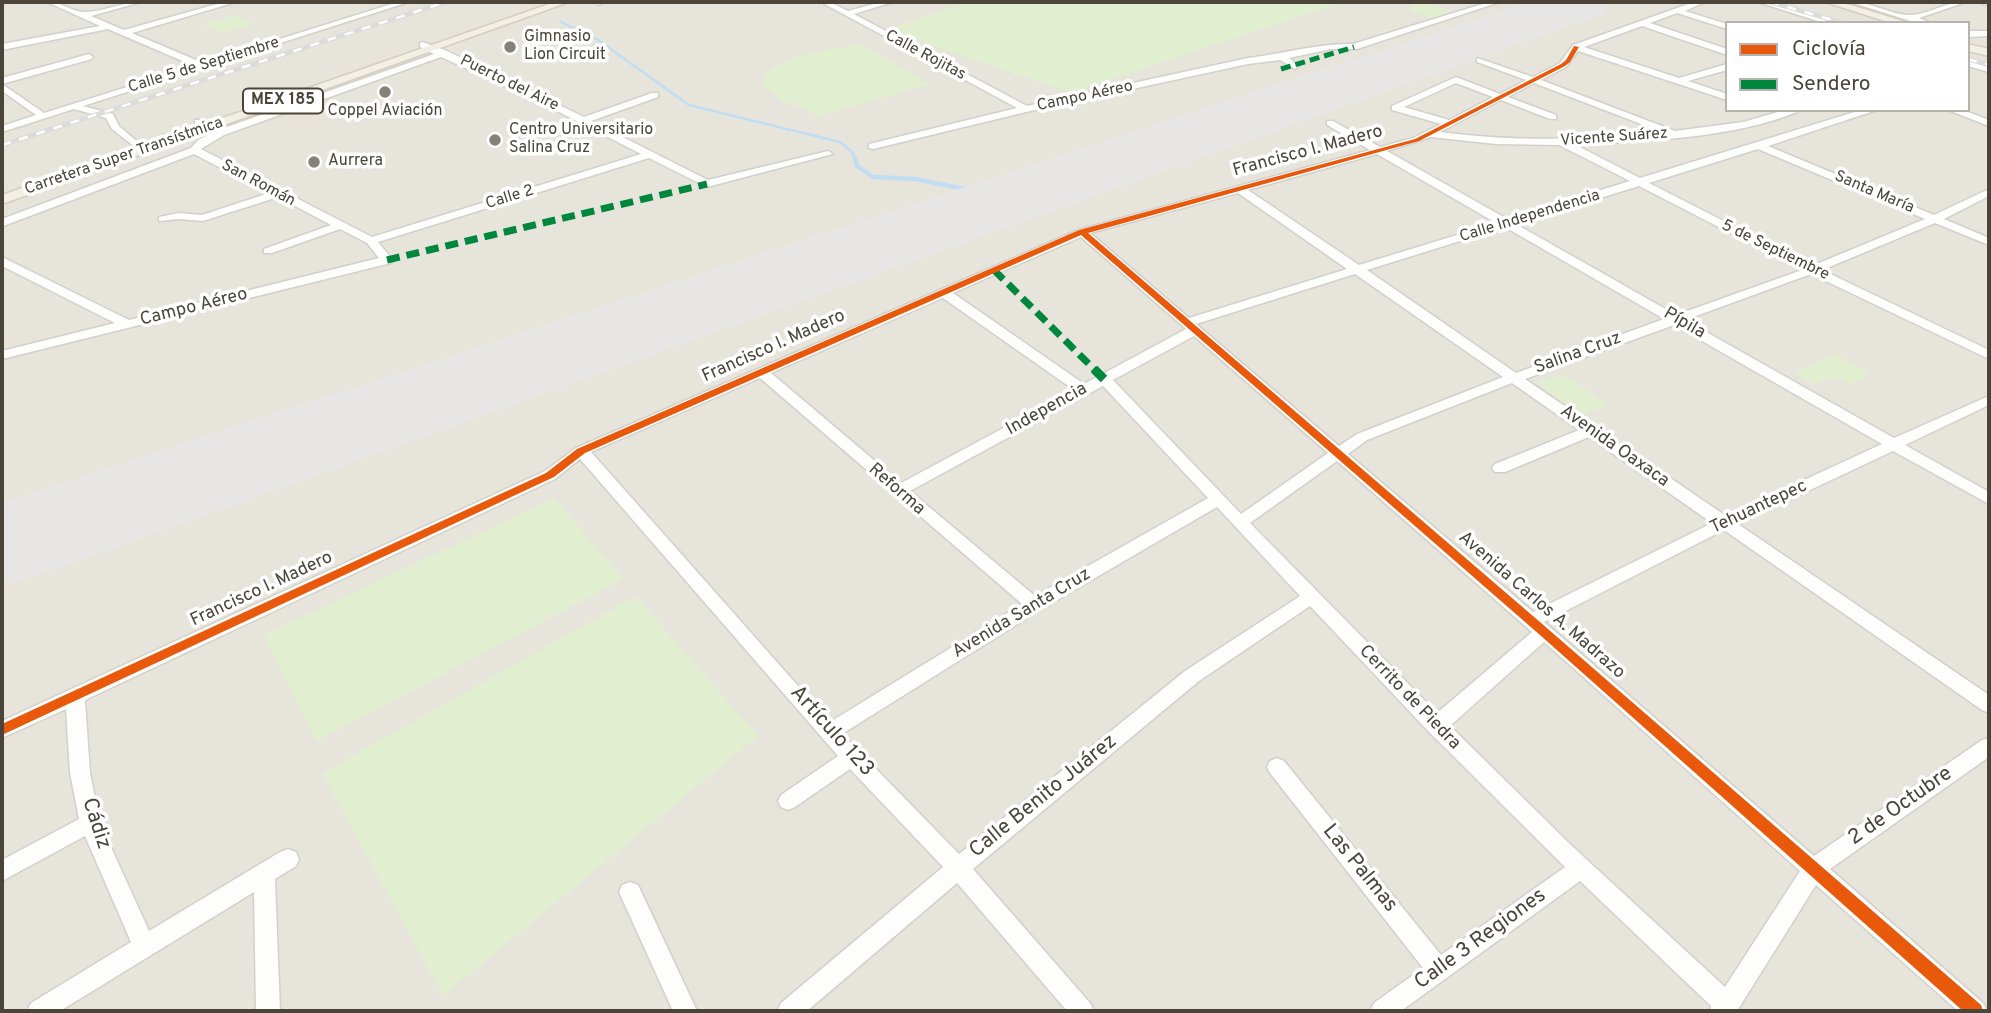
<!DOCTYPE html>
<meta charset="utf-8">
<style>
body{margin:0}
#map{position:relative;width:1991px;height:1013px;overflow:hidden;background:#f4f2ee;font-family:Overpass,sans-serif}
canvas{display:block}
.frame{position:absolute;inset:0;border:4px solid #4b4439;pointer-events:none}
.legend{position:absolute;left:1725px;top:21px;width:245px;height:91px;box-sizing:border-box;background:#fff;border:2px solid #b7b4b0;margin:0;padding:9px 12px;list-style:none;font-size:21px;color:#4b4439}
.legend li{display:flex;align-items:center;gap:14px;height:35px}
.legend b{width:35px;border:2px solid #b7b4b0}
</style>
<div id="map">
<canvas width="1991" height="1013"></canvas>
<div class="frame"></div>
<ul class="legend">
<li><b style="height:9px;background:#e8590c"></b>Ciclovía</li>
<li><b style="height:9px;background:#00873e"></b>Sendero</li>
</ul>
</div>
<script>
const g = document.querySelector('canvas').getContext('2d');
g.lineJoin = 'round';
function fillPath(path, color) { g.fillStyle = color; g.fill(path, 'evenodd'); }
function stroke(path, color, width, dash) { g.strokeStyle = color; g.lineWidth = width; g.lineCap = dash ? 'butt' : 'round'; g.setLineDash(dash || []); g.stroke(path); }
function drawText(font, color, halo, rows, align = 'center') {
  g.font = font + ' Overpass,sans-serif'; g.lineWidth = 7; g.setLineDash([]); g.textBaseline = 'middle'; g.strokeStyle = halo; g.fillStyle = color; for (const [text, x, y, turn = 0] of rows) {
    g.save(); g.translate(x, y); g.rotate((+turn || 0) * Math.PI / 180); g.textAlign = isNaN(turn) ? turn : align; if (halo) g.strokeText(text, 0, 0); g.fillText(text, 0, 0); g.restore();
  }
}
fillPath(new Path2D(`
 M2,2h1987v1009h-1987zM1727,23h241v87h-241z`), '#e7e4dc');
fillPath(new Path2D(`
 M966,2h378l-273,91 -185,-63z
 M1422,2l31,10 -19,7 -24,-9 4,-5 -17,-2z
 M236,15l19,9 -32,9 -20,-8z
 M862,45l69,39 -112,32 -37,-15 -20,-17c7,-29 75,-36 100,-39z
 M1835,354l31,17v6l-17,7 -13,-7 -22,7 -20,-11z
 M1563,374l46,31 -27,10 -45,-32z
 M554,498l70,81 -307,162 -53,-106z
 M636,596l122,140 -315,260 -121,-223z`), '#e1eecf');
stroke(new Path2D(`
 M561,22l37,18 91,65 151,37 13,11 2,7
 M1059,160l217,-73`), '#c0ddf1', 2.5);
stroke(new Path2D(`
 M855,159l2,7 16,11 43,2 48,10
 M577,319l304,-99 59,-12 24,-19h27l19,-12 54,-18`), '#c0ddf1', 4.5);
fillPath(new Path2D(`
 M1529,2h82l-9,12 -1560,560 -40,11v-82z`), '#e8e6e4');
const minor = new Path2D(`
 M47,2c14,-1 25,10 38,10 18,0 37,-10 56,-10l-50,14 33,14 100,-28h12l-104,31 71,30 195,-61h11l-326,104 30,8 6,12 21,18 -5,3 -23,-18 -6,-11 -32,-9 -72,23v-6l34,-11 -34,-24v-7l42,29 150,-47 -86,-37 -106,21v-6l98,-18z
 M595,2h10l-7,3z
 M821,2h9l18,9 33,-9h12l-39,12 173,92 221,-48c35,-4 70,-15 105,-14l136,-42h11l-143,47h-26l-42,9 10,8 -4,3 -15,-9 -32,4 -222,48 -153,37 -4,-1v-4l148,-36z
 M1694,2h11l-20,9 42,13v5l-50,-16 -27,10 77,26v6l-85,-29 -58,21 95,31 48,-14v6l-39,11 39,13v6l-149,-49 -12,16 -25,13 134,51 68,-9 42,-12h14l-2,2c-63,26 -155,30 -223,32l66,34 221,-68h16l-109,36 166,69 55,-26v7l-45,23 45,19v7l-54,-22 -113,47 167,80v9l-178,-85 -126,46 209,118 95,-42v9l-84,40 84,47v12l-96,-53 -155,73 251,171v18l-7,-3 -258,-180 -180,92 270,234 168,-116 7,-2v19l-159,112 153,134 4,8h-29l-142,-126 -79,126h-27l1,-5 -131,-125 -179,130h-31l4,-8 49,-35 -153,-195 -3,-6 3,-6 7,-3 7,3 157,194 124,-88 -136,-135 -119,-126 -111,75 -226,188 117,134 4,8h-27l-110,-128 -150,128h-30l4,-8 162,-136 -93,-98 -55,38 -7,3 -7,-3 -3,-6 3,-6 57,-39 -258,-297 -25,20 -470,221 5,73 10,50 49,108 131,-79 8,-3 8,3 3,7 -3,7 -21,13 5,132h-24l-2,-119 -194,119h-33l4,-8 100,-61 -46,-106 -83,45v-21l77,-41 -9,-46 -4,-64 -64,29v-17l543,-250 31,-23 502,-218 292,-80 -43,-25v-4h6l47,26 33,-9 28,-14 -49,-14v-4l64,-29 44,17 26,-14 -49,-18v-4l56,19 27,-14 13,-18zM1456,83l37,14 -44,23 -45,-13zM1534,83l128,49c-74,8 -148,10 -222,0l61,-32 49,19h6v-4l-48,-18zM1431,137l65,7 63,1 71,36 -123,38 -120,-68zM1758,149l167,70 -113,47 -163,-83zM1377,154l119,69 -137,42 -111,-75zM1639,186l163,84 -126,45 -160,-91zM1238,193l109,76 -158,49 -99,-85zM1505,227l159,92 -148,54 -149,-103zM1081,237l105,92 -102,55 -131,-91zM1355,274l148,103 -146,57 -18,12 -143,-122zM943,298l131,92 -173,93 -130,-110zM1674,325l208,119 -156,72 -201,-137zM1194,336l134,117 -87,61 -128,-134zM760,378l262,226 -192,118 -239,-270zM1512,383l67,47 -84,34 -3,4 3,4h10l84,-35 123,86 -179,89 -185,-158 19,-14zM1103,386l105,112 -173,98 -125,-105zM1337,461l195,171 -95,81 -187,-190zM1217,507l83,89 -115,75 -226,183 -117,-120 198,-124zM1544,642l256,229 -75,116 -152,-140 -123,-121z
 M1758,2h12l68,21h-14z
 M1850,2c21,-1 42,14 61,13 19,-1 35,-14 55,-13l-47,16 12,5h-14z
 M1982,2h7v3l-6,-1z
 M1968,31h21v5l-21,1z
 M423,42l24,9 137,66 68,-24h6v4l-67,24 117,59 120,-29 5,3 -126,33 -58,-29 -271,84 15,18 -2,3 -389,96v-8l113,-28 -113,-57v-9l127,63 250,-62 -12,-15 -27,-14 -68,24h-8v-4l67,-24 -53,-28 -75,24 -24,-2 -20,2v-4l20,-4 23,2 67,-22 -75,-39 -188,71 -4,1v-7l189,-71 7,-8 14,-7 -17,-9v-4h6l20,9 213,-75 -14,-7v-4zM441,57l106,49 94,48 -269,83 -171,-88 23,-14z
 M89,54l4,3 -1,2 -90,25v-6z
 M1968,60l21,6v6l-21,-6z
 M1948,110h15l26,10v6z
 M630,882l8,3 59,126h-24l-54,-119 3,-7z`);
const major = new Path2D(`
 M555,2h14l-567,202v-9z
 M1825,2h16l68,21h-18z
 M1968,44l21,5v7l-21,-5z`);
stroke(minor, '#d2d0cb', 3);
stroke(major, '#d6cebb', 3);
fillPath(minor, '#fdfdfc');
fillPath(major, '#f2efe6');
const rail = new Path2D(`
 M1770,2l73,21
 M1968,59l21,6
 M2,145l444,-143`);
stroke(rail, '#dbdbda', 4.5);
stroke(rail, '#fff', 2.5, [9]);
stroke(new Path2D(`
 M1281,69l73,-22`), '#00873e', 5, [10, 5]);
stroke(new Path2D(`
 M387,260l320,-76
 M994,270l102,101`), '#00873e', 7, [13, 7]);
stroke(new Path2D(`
 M1094,369l10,10`), '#00873e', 9, [18, 9]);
fillPath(new Path2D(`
 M1574,46l5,1 -9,15 -5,4 -146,75 -331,92 460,396 433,376 2,6h-20l-423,-376 -459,-400 -496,218 -31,24 -552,258v-11l544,-251 31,-24 502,-219 336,-91 146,-75 5,-4z`), '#e8590c');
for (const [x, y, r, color] of [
 [510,47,7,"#868178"],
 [385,92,7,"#868178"],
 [495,140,7,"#868178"],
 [314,162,7,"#868178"]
]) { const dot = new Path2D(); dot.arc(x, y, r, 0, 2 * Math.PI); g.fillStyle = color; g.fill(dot); stroke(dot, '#fff', 2.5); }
drawText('16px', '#4b4439', '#fff', [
 ["Gimnasio",524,38],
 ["Lion Circuit",524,56],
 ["Coppel Aviación",385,112,"center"],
 ["Centro Universitario",509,131],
 ["Salina Cruz",509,149],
 ["Aurrera",328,162]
], 'left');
drawText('16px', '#4b4439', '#fff', [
 ["Calle Rojitas",925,56,28],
 ["Calle 5 de Septiembre",204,66,-17],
 ["Puerto del Aire",509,84,26],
 ["Campo Aéreo",1085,97,-12],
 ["Vicente Suárez",1614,138,-4],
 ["Carretera Super Transístmica",124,157,-19],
 ["San Román",258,184,28],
 ["Santa María",1874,193,23],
 ["Calle 2",510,198,-17],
 ["Calle Independencia",1530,217,-17],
 ["5 de Septiembre",1775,251,26]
]);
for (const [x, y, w] of [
 [283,101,80]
]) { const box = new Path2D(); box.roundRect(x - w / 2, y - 12.5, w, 25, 5); g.fillStyle = '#fff'; g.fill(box); stroke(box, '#4b4439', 2); }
drawText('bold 16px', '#4b4439', null, [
 ["MEX 185",283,101]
]);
drawText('18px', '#4b4439', '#fff', [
 ["Francisco I. Madero",1308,152,-15],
 ["Campo Aéreo",194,308,-14],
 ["Pípila",1684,324,30],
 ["Francisco I. Madero",774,347,-24],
 ["Salina Cruz",1578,354,-20],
 ["Indepencia",1047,410,-29],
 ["Avenida Oaxaca",1614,447,35],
 ["Reforma",896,490,41],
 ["Tehuantepec",1759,508,-25],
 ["Francisco I. Madero",262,590,-25],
 ["Avenida Carlos A. Madrazo",1541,606,41],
 ["Avenida Santa Cruz",1022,614,-31],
 ["Cerrito de Piedra",1409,698,46]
]);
drawText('21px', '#4b4439', '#fff', [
 ["Artículo 123",831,732,48],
 ["Calle Benito Juárez",1044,797,-39],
 ["2 de Octubre",1901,807,-35],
 ["Cádiz",95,824,72],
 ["Las Palmas",1359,869,51],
 ["Calle 3 Regiones",1481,940,-36]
]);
</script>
